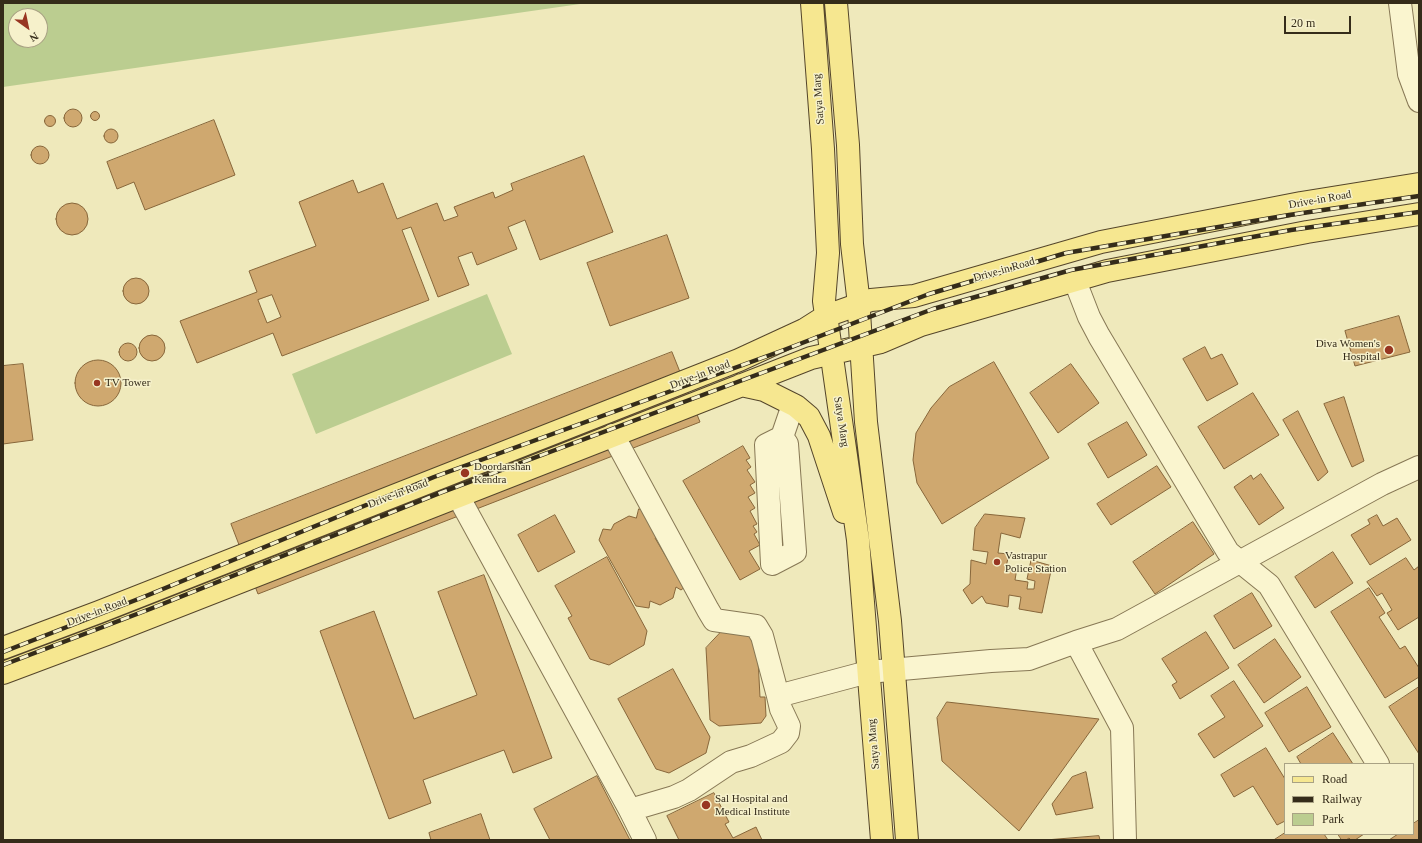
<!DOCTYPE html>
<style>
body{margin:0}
#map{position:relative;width:1422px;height:843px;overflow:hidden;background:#efe9bb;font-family:Georgia,serif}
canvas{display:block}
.frame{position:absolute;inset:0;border:4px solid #352c1a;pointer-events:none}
.legend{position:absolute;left:1284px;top:763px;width:130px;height:72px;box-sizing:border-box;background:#f6f1cb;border:1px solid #a9a284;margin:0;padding:5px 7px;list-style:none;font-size:12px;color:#352c1a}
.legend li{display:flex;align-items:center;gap:8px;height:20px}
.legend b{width:20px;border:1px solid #a9a284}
.north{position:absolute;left:8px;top:8px;width:40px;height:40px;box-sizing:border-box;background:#f6f1cb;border:1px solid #a9a284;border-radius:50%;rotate:147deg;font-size:11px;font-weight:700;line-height:16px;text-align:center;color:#352c1a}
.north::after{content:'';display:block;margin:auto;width:14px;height:18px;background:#983622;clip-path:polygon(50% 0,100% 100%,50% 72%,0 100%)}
.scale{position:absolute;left:1284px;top:16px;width:67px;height:18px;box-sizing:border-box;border:2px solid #352c1a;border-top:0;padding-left:5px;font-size:12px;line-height:14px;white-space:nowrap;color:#352c1a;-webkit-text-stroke:3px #f6f1cb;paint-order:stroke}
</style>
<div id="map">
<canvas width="1422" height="843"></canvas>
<div class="frame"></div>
<ul class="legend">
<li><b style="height:5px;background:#f6e790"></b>Road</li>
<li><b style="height:5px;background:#352c1a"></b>Railway</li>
<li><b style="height:11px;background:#bbcd90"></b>Park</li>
</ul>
<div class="north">N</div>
<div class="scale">20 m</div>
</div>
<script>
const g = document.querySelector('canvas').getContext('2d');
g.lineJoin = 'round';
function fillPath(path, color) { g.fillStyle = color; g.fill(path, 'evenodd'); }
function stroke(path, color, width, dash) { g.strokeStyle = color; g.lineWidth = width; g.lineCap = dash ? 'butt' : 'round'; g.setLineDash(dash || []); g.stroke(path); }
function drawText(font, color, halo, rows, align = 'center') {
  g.font = font + ' Georgia,serif'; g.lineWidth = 3; g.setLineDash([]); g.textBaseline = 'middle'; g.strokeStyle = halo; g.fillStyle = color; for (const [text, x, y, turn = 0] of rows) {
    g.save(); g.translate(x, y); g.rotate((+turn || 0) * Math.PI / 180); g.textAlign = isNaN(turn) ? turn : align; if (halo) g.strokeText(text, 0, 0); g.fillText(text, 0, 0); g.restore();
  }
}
fillPath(new Path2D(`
 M3,3h584l-584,84zM16,16h24v24h-24z
 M487,294l25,60 -196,80 -24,-60z`), '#bbcd90');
const building = new Path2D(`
 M64 118a9 9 0 1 1 18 0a9 9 0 1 1-18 0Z
 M90.5 116a4.5 4.5 0 1 1 9 0a4.5 4.5 0 1 1-9 0Z
 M44.5 121a5.5 5.5 0 1 1 11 0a5.5 5.5 0 1 1-11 0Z
 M214,120l21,55 -90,35 -11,-28 -17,7 -10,-27z
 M104 136a7 7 0 1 1 14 0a7 7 0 1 1-14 0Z
 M31 155a9 9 0 1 1 18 0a9 9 0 1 1-18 0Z
 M584,156l29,76 -73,28 -15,-40 -17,7 9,22 -40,16 -5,-13 -14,5 11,28 -31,12 -27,-70 -9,3 27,70 -147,56 -9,-23 -76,30 -17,-42 77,-29 -8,-21 67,-25 -17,-44 54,-22 5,13 25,-10 14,36 40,-16 7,18 14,-5 -4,-9 39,-15 2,6 18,-8 -2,-6zM272,295l9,22 -14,6 -9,-23z
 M56 219a16 16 0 1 1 32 0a16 16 0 1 1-32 0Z
 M667,235l22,63 -79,28 -23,-63z
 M123 291a13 13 0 1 1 26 0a13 13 0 1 1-26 0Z
 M1399,316l11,36 -55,14 -10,-35z
 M139 348a13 13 0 1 1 26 0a13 13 0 1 1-26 0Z
 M119 352a9 9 0 1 1 18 0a9 9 0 1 1-18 0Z
 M1205,347l6,12 11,-5 16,30 -31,17 -24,-42z
 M672,352l28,70 -442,172 -27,-70z
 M75 383a23 23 0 1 1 46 0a23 23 0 1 1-46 0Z
 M994,362l55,96 -107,66 -25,-41 -4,-23 3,-27 15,-25 18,-21z
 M23,364l10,76 -30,4v-78z
 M1071,364l28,39 -41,30 -28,-40z
 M1253,393l26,42 -55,34 -26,-42z
 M1344,397l20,64 -12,6 -28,-63z
 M1298,411l30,61 -10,9 -35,-61z
 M1127,422l20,33 -39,23 -20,-34z
 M743,446l7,12 -4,2 5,7 -4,3 8,12 -5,3 5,8 -7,4 7,11 -5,3 7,13 -4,2 4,6 -3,2 6,11 -11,6 11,18 -20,11 -57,-99z
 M1157,466l14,21 -60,38 -14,-21z
 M1261,474l23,34 -25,17 -25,-38 17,-12 2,4z
 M639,509l11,3 13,22 -8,4 13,22 7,-4 10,31 -4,3 -5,-3 -3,11 -13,7 -10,-4 -1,7 -13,-2 -37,-66 4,-11 8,1 3,-6 15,-8 7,2z
 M985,514l40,4 -5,20 -19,-5 -3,20 11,1 -3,13 11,1 -2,12 13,2 -1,7h7l1,-8 -8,-2 4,-19 21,6 -10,47 -23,-4 2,-12 -12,-2 -1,12 -22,-4 -4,-7 -10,8 -9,-14 7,-6 1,-24 15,4 2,-12 -15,-2 2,-22z
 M555,515l20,37 -37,20 -20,-37z
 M1377,515l6,11 14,-8 14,22 -41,25 -19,-30 19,-11 -2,-4z
 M1193,522l21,32 -59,40 -22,-32z
 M1333,552l20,31 -38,25 -20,-31z
 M607,557l40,74 -3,14 -35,20 -19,-6 -22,-41 4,-2 -17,-30z
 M1406,558l8,12 5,-4v51l-21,13 -11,-17 5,-3 -10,-17 -5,3 -10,-14z
 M484,575l68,183 -39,15 -9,-23 -81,30 8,23 -42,16 -69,-188 54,-20 40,108 63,-24 -39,-103z
 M1369,588l16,25 -6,4 21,32 5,-3 14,22v9l-34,21 -54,-86z
 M1252,593l20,33 -38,23 -20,-33z
 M721,632h31l6,27 2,38h5l1,19 -5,7 -42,3 -9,-6 -4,-72z
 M1206,632l23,36 -49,31 -8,-14 5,-3 -15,-23z
 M1275,639l26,38 -37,26 -26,-38z
 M673,669l37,68 -4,16 -37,20 -13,-4 -38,-70z
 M1234,681l29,45 -49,32 -16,-24 27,-17 -14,-21z
 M1307,687l24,40 -42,25 -24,-39z
 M1419,687v67l-30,-47z
 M947,702l152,17 -80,112 -77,-70 -5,-43z
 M1333,733l20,31h-52l-4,-7z
 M1266,748l19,31v42l-8,4 -24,-39 -19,11 -13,-22z
 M1086,772l7,36 -37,7 -4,-11 20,-27z
 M597,776l33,64h-80l-16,-31z
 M714,793l15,29 -4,2 8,14 23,-11 6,13h-83l-12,-24z
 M481,814l9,26h-59l-2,-7z
 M1419,820v20h-30l9,-6h15v-10z
 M1285,833v1h39l4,6h-54z
 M1338,834h26l-9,6h-4l-2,-2 -3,2h-4z
 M1099,836l1,4h-54z`);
fillPath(building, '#cfa86f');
stroke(building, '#87663a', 1);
const minor = new Path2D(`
 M1400,3l9,71 10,27
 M1075,281l14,36 10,19 129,216 41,33 109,179
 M613,435l95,175 6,10 42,6 6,10 16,60 90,-24 123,-11 38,-2 47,-17 41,-13 265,-145 37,-17
 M782,437l-16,8 6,119 23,-12 -8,-108 -5,-7 11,-32
 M458,496l172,314 44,-13 15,-7 42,-28 20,-6 30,-14 7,-9 1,-7 -8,-17 -3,-13
 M1076,642l46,86 3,112
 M630,810l15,30`);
const major = new Path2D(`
 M812,3l11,146 5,104 -4,48 34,239 24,300
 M836,3l12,142 4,99 6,52 8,126 24,199 17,219
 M741,385l23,5 32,16 13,11 10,19 25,76
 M3,648l96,-36 640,-252 65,-30 22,-14 45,-16 43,-4 187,-54 200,-39 118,-19
 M3,673l104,-39 704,-276 70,-16 40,-17 186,-54 200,-39 112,-18`);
stroke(minor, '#877855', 24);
stroke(major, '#54452a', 24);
stroke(minor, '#faf5cf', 22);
stroke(major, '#f6e790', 22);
const rail = new Path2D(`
 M3,652l143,-56 288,-119 350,-127 145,-56 137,-41 223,-38 130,-19
 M3,665l147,-56 290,-116 493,-184 138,-39 220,-40 128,-18`);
stroke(rail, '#352c1a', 4.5);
stroke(rail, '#f6f1cb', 3, [9]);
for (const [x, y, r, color] of [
 [1389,350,5,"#983622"],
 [97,383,4,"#983622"],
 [465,473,5,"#983622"],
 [997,562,4,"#983622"],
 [706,805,5,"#983622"]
]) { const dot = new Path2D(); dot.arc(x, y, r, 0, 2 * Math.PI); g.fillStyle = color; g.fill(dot); stroke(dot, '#f6f1cb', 1.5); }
drawText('11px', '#352c1a', '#f6f1cb', [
 ["Satya Marg",819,99,-94],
 ["Drive-in Road",1320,200,-10],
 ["Drive-in Road",1004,270,-16],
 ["Drive-in Road",700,375,-21],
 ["Satya Marg",841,422,81],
 ["Drive-in Road",398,494,-21],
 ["Drive-in Road",97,612,-21],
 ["Satya Marg",874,744,-95]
]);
drawText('11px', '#352c1a', '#f6f1cb', [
 ["Diva Women's",1380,344,"right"],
 ["Hospital",1380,357,"right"],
 ["TV Tower",105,383],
 ["Doordarshan",474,467],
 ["Kendra",474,480],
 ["Vastrapur",1005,556],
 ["Police Station",1005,569],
 ["Sal Hospital and",715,799],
 ["Medical Institute",715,812]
], 'left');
</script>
